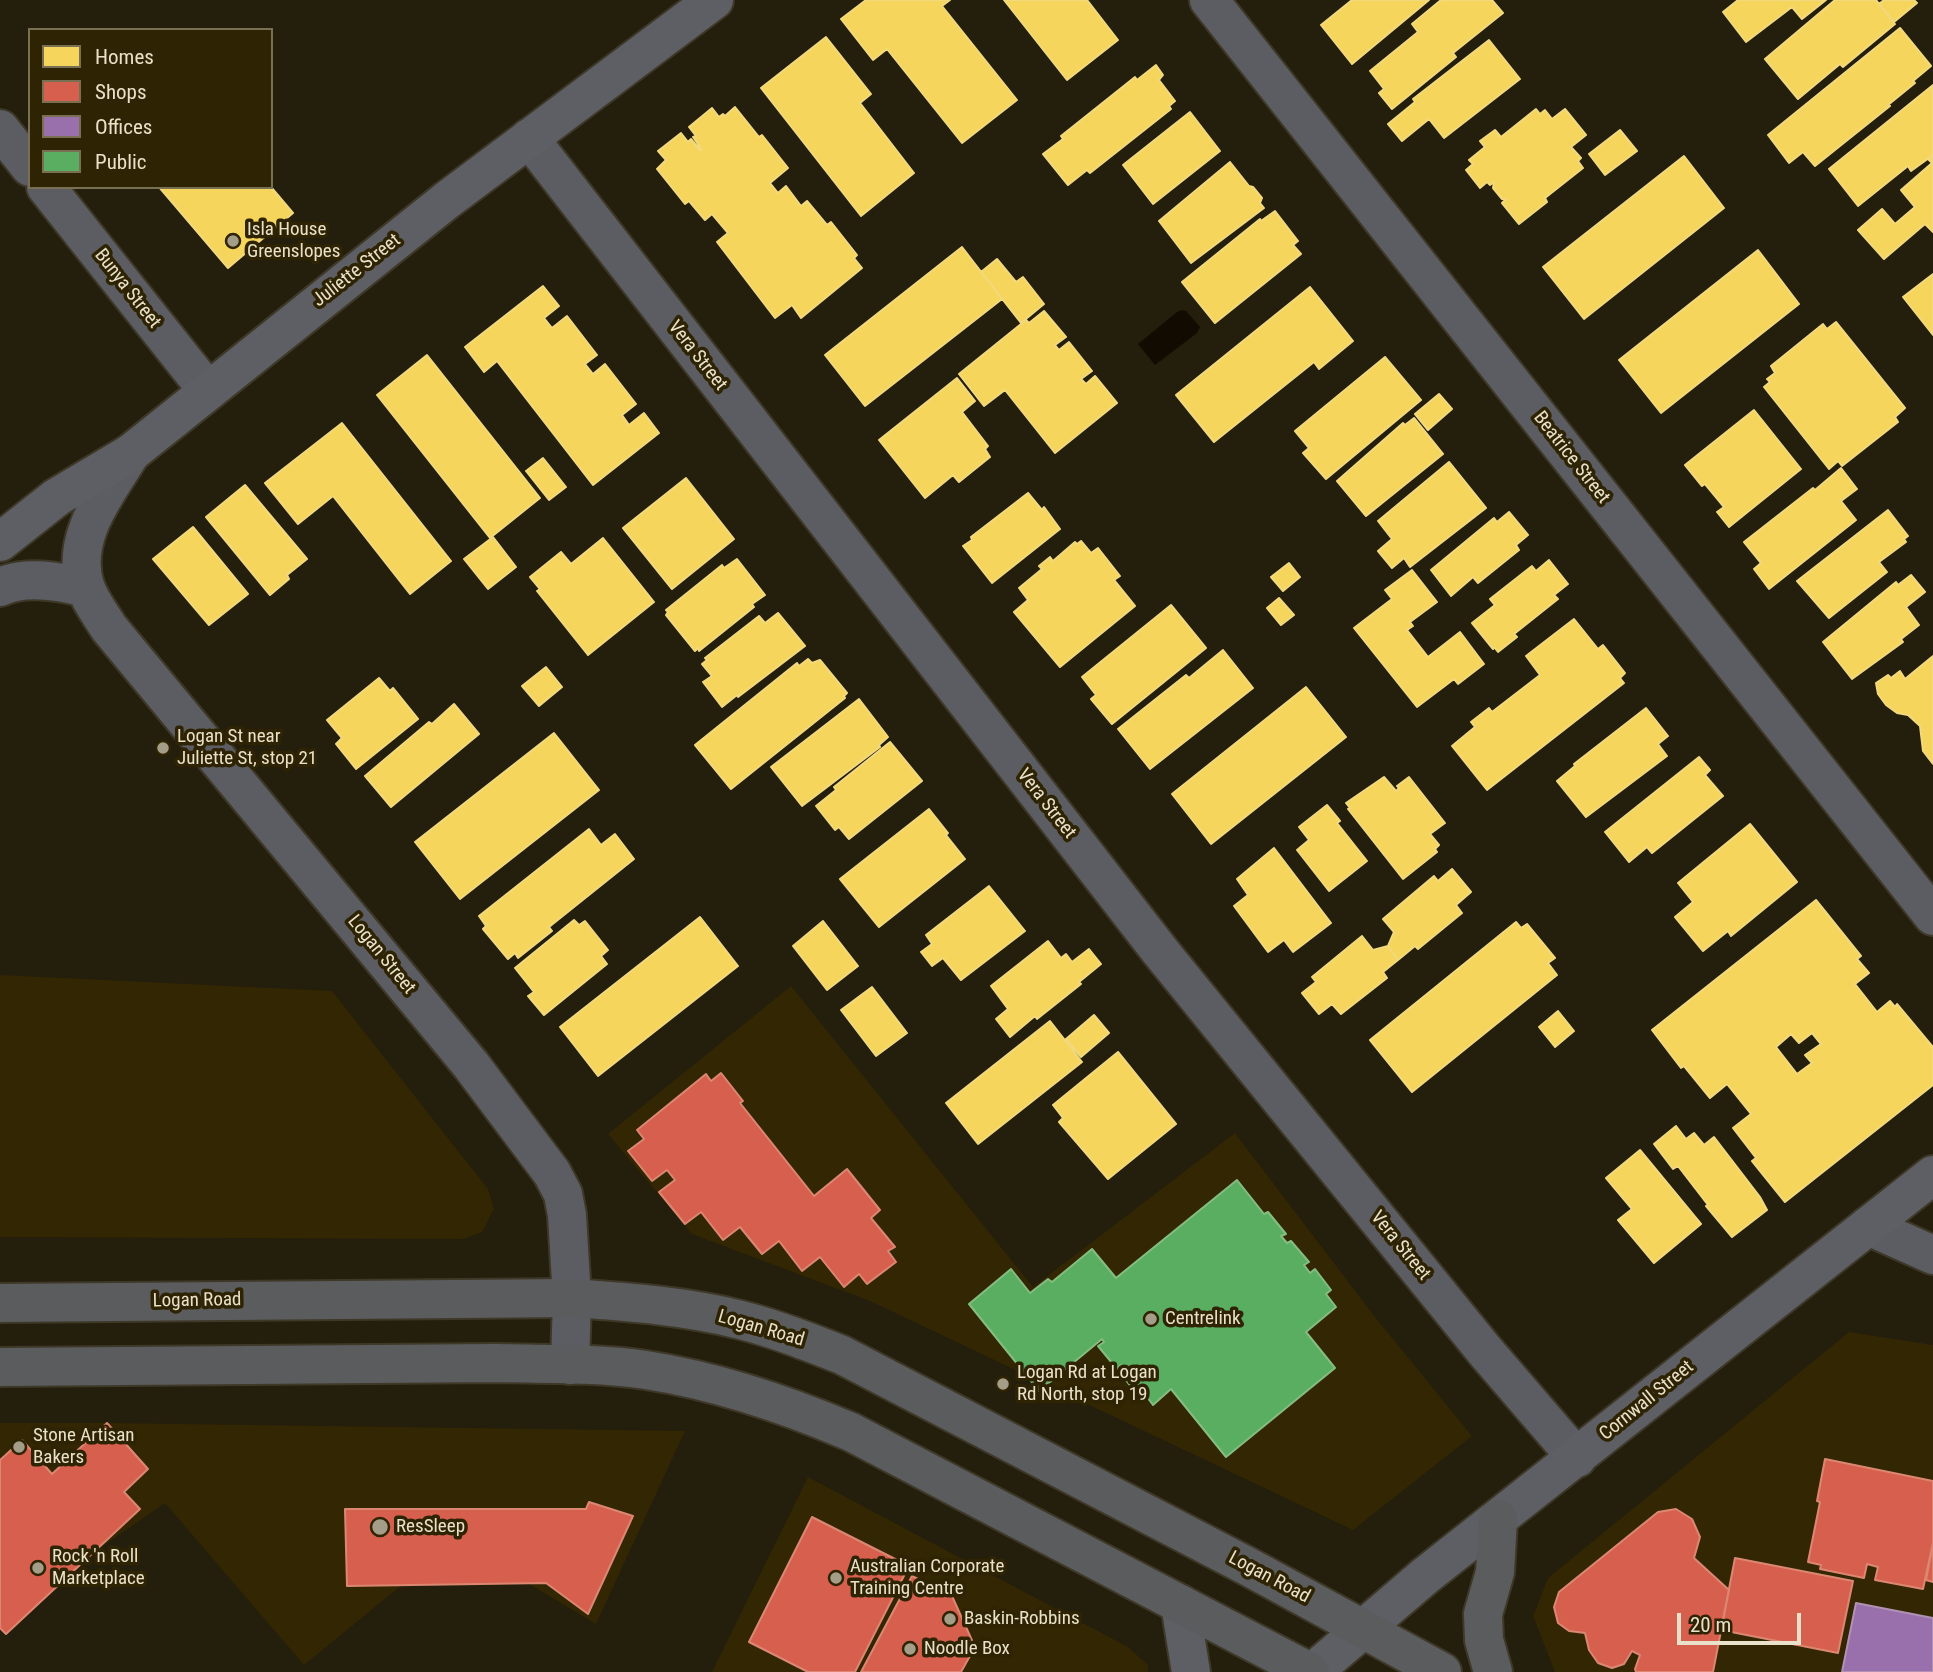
<!DOCTYPE html>
<style>
body{margin:0}
#map{position:relative;width:1933px;height:1672px;overflow:hidden;background:#241e0c;font-family:"Roboto Condensed",sans-serif}
canvas{display:block}
.legend{position:absolute;left:28px;top:28px;width:245px;height:161px;box-sizing:border-box;background:#2e2302;border:2px solid #796f52;margin:0;padding:9px 12px;list-style:none;font-size:21px;color:#e9e1ca}
.legend li{display:flex;align-items:center;gap:14px;height:35px}
.legend b{width:35px;border:2px solid #796f52}
.scale{position:absolute;left:1677px;top:1613px;width:124px;height:32px;box-sizing:border-box;border:4px solid #e9e1ca;border-top:0;padding-left:9px;font-size:21px;line-height:24px;white-space:nowrap;color:#e9e1ca;-webkit-text-stroke:5px #2e2302;paint-order:stroke}
</style>
<div id="map">
<canvas width="1933" height="1672"></canvas>
<ul class="legend">
<li><b style="height:19px;background:#f6d55c"></b>Homes</li>
<li><b style="height:19px;background:#d6604d"></b>Shops</li>
<li><b style="height:19px;background:#9970ab"></b>Offices</li>
<li><b style="height:19px;background:#5aae61"></b>Public</li>
</ul>
<div class="scale">20 m</div>
</div>
<script>
const g = document.querySelector('canvas').getContext('2d');
g.lineJoin = 'round';
function fillPath(path, color) { g.fillStyle = color; g.fill(path, 'evenodd'); }
function stroke(path, color, width, dash) { g.strokeStyle = color; g.lineWidth = width; g.lineCap = dash ? 'butt' : 'round'; g.setLineDash(dash || []); g.stroke(path); }
function drawText(font, color, halo, rows, align = 'center') {
  g.font = font + ' "Roboto Condensed",sans-serif'; g.lineWidth = 7; g.setLineDash([]); g.textBaseline = 'middle'; g.strokeStyle = halo; g.fillStyle = color; for (const [text, x, y, turn = 0] of rows) {
    g.save(); g.translate(x, y); g.rotate((+turn || 0) * Math.PI / 180); g.textAlign = isNaN(turn) ? turn : align; if (halo) g.strokeText(text, 0, 0); g.fillText(text, 0, 0); g.restore();
  }
}
fillPath(new Path2D(`
 M0,975l332,16 156,198 6,20 -12,23 -19,7 -463,-2z
 M791,986l242,301 202,-154 140,184 97,119 -119,94 -483,-229 -178,-67 -84,-100z
 M1849,1332l84,13v327h-378l-22,-56 15,-38z
 M0,1423h107l578,8 -89,193 -87,-52 -96,4 -109,89 -139,-162 -146,101 -19,-23z
 M808,1477l320,170 20,18v7h-436z`), '#332602');
fillPath(new Path2D(`
 M1182,310l4,1 14,16 -3,6 -42,32 -17,-21 39,-32z`), '#120b01');
const homes = new Path2D(`
 M866,0h84l-8,6 75,94 -55,43 -75,-94 -14,11 -32,-41z
 M1004,0h83l31,40 -51,40z
 M1352,0h77l-77,64 -31,-39z
 M1441,0h51l11,13 -50,40 3,4 -64,52 -13,-16 5,-4 -14,-18 48,-39 -6,-8z
 M1738,0h88l-24,19 -10,-12 -46,35 -23,-30z
 M1835,0h41l19,24 -52,43 -3,-3 -42,35 -33,-40z
 M1884,0h30l3,3 -23,19 -15,-18z
 M1900,28l31,38 -18,15 2,2 -27,22 2,1 -75,60 -12,-14 -14,11 -21,-28z
 M826,37l45,57 -11,9 54,70 -53,43 -100,-128z
 M1489,40l31,39 -76,59 -15,-19 -27,22 -14,-17 27,-22 -2,-3z
 M1156,65l7,10 -4,5 16,21 -6,5 2,3 -81,64 -3,-3 -19,15 -25,-31 20,-15 -2,-3 74,-59 2,3z
 M1933,85v70l-22,16 -3,-5 -50,40 -29,-37z
 M735,107l24,30 3,-2 26,33 -18,15 8,10 8,-7 15,20 6,-5 20,24 4,-3 26,33 -3,3 8,10 -61,50 -9,-13 -17,13 -58,-76 11,-9 -16,-19 -7,6 -16,-19 -4,3 -28,-35 9,-9 -8,-9 23,-18 7,9 3,-3 9,11h2l-9,-13 3,-1 -7,-9 23,-19 7,9 4,-3 2,2z
 M1536,109l4,5 5,-4 7,9 13,-10 21,26 -15,12 10,11 -3,3 5,7 -38,30 2,4 -28,22 -17,-21 4,-4h-4l-9,-11 1,-6 -4,3 -3,-3 -7,6 -14,-18 7,-6 -4,-4 16,-13 -5,-6 15,-11 6,7z
 M1190,112l30,39 -67,53 -30,-39z
 M1620,130l17,21 -32,24 -16,-21z
 M1933,155v77l-8,-8 -41,35 -26,-29 24,-21 13,15 20,-17 -14,-17 31,-27 -4,-4z
 M1684,156l40,52 -140,111 -41,-52z
 M1230,162l19,24 4,1 9,11 -2,5 4,5 -73,55 -32,-42z
 M159,187h112l22,26 -65,55z
 M1275,211l23,30 -5,4 8,9 -86,69 -33,-41 78,-63 1,2z
 M962,247l40,52 -137,107 -40,-51z
 M1758,250l41,54 -138,109 -42,-53z
 M997,259l19,23 7,-5 21,27 -23,19 -40,-51z
 M1933,274v61l-30,-38z
 M543,286l16,20 -15,12 8,10 15,-12 30,39 -12,9 8,10 12,-10 31,40 -14,11 7,10 15,-12 15,20 -66,52 -96,-124 -13,11 -19,-25z
 M1310,287l43,54 -34,28 -5,-7 -100,80 -38,-47z
 M1044,311l22,26 -11,8 4,5 10,-8 23,29 -11,8 5,5 9,-8 22,27 -62,50 -50,-63 -21,16 -25,-32 67,-54 3,3z
 M1836,322l69,86 -10,9 3,5 -56,44 -4,-5 -9,8 -65,-82 6,-5 -3,-3 8,-6 -4,-7 52,-42 4,5z
 M427,355l113,143 -50,40 -113,-143z
 M1385,357l36,43 -95,79 -23,-26 6,-5 -14,-17z
 M957,378l18,23 -13,11 26,34 -3,3 5,8 -31,25 -6,-7 -28,23 -46,-58z
 M1439,394l13,15 -24,21 -13,-16z
 M1754,410l47,59 -72,58 -12,-15 7,-5 -19,-23 -3,2 -17,-21z
 M1414,418l29,36 -77,62 -29,-35 66,-58 2,2z
 M342,423l109,138 -41,33 -77,-98 -35,28 -33,-41z
 M543,458l23,29 -17,13 -23,-29z
 M1449,462l37,46 -76,59 -6,-9 -12,10 -14,-17 14,-12 -14,-18z
 M1841,468l16,21 -16,12 15,19 -87,69 -15,-20 7,-6 -17,-21 69,-54 2,2z
 M686,478l48,61 -62,50 -49,-61z
 M245,485l62,74 -20,16 2,4 -19,16 -64,-78z
 M1028,493l14,17 2,-3 16,22 -68,54 -29,-37 9,-6 -1,-3z
 M1888,510l20,26 -4,3 2,3 -27,20 8,10 -58,46 -32,-37z
 M1509,512l19,23 -12,10 3,5 -41,33 -5,-6 -22,19 -20,-26 63,-52 3,4z
 M193,527l55,67 -39,31 -56,-66z
 M493,537l23,30 -28,22 -24,-30z
 M603,538l51,64 -66,53 -51,-64 3,-2 -10,-12 31,-25 10,12z
 M1081,541l10,12 7,-5 22,28 -6,4 21,26 -75,61 -46,-55 14,-12 -9,-12 23,-19 -3,-3 11,-9 3,4 22,-19 2,2z
 M737,559l28,36 -13,9 2,3 -55,44 -1,-3 -3,3 -29,-36 2,-3 -2,-2 56,-45 2,3z
 M1549,560l19,24 -14,11 4,4 -44,35 3,3 -19,15 -4,-5 -1,2 -21,-26 23,-18 -5,-6 42,-33 4,5z
 M1289,563l11,14 -17,14 -12,-14z
 M1412,570l25,32 -27,20 3,4 -6,4 21,27 32,-25 24,32 -26,20 -4,-5 -37,28 -63,-79 38,-29 -7,-9z
 M1911,575l14,17 -19,15 13,18 -18,14 2,3 -51,37 -29,-37 73,-60 2,3z
 M1279,598l15,17 -13,10 -14,-17z
 M1171,605l35,43 -94,76 -21,-25 5,-4 -14,-18z
 M778,613l27,33 -67,51 -1,-2 -15,12 -19,-25 9,-6 -10,-12 5,-4 -2,-2 54,-42 6,7z
 M1574,619l24,30 5,-4 22,28 -5,5 4,5 -137,107 -35,-44 23,-19 -4,-5 18,-14 3,4 48,-37 -14,-19z
 M1223,650l30,38 -103,81 -32,-40 68,-54 3,3z
 M1933,656v108l-10,-13 -3,-25 -12,-11 -11,-2 -11,-8 -8,-11 -2,-11 12,-8 3,3 9,-7 5,8z
 M808,659l4,4 8,-3 27,33 -3,3 1,2 -114,91 -36,-44 102,-82 2,3z
 M546,667l16,20 -23,19 -17,-20z
 M379,678l11,13 3,-3 25,31 -62,50 -20,-25 6,-6 -15,-18z
 M1306,687l40,50 -135,107 -39,-50z
 M859,699l29,38 -9,8 1,2 -78,59 -31,-39z
 M454,704l25,30 -88,73 -26,-31 64,-54 3,2z
 M1646,708l22,28 -10,8 9,12 -81,61 -29,-36 18,-15 -1,-2z
 M554,733l45,57 -139,109 -45,-57z
 M890,742l32,39 -73,58 -10,-12 -4,3 -19,-24 20,-16 -2,-3z
 M1699,757l11,13 -5,5 18,21 -71,57 -5,-6 -18,15 -24,-30z
 M1384,777l12,14 3,-3 -2,-2 12,-9 36,46 -15,11 9,11 -4,4 2,3 -34,27 -55,-70 2,-1 -4,-5z
 M1327,805l13,16 -3,2 30,38 -38,30 -32,-41 12,-10 -10,-13z
 M929,809l19,24 -2,2 19,24 -86,68 -39,-48z
 M1750,824l47,58 -66,54 -3,-5 -25,20 -28,-34 18,-15 -15,-19z
 M589,829l12,16 14,-11 19,25 -85,68 3,4 -34,27 -3,-5 -7,6 -25,-30 3,-3 -7,-10z
 M1274,848l57,75 -38,29 -9,-12 -16,12 -34,-46 14,-11 -11,-16z
 M1452,869l19,23 -15,13 6,8 -44,36 -3,-3 -17,14 -10,-14 6,-14 -11,-13 51,-43 4,5z
 M989,886l36,45 -64,49 -18,-22 -11,8 -11,-14 11,-8 -6,-9z
 M1816,900l45,56 -4,3 12,14 -14,11 22,28 13,-11 5,6 2,-3 36,43v38l-148,117 -33,-41 4,-3 -23,-30 18,-14 -24,-30 -17,14 -26,-32 -3,2 -29,-38zM1812,1033l9,11 -16,11 7,8 -15,11 -21,-27 15,-13 8,9z
 M700,917l38,49 -140,110 -38,-49z
 M574,920l5,5 6,-4 23,29 -7,6 6,8 -63,51 -16,-19 6,-4 -19,-24z
 M823,921l35,45 -31,24 -34,-44z
 M1516,922l5,6 6,-4 28,34 -7,5 9,12 -145,117 -42,-52z
 M1362,936l11,14 15,-4 10,14 -15,12 4,6 -46,36 -9,-10 -13,10 -17,-21 14,-11 -4,-5z
 M1048,941l13,17 5,-4 6,8 17,-13 12,15 -22,18 2,2 -44,35 -2,-3 -25,21 -14,-18 12,-10 -17,-23z
 M872,987l35,46 -31,23 -35,-46z
 M1558,1011l16,20 -19,16 -16,-20z
 M1094,1015l15,18 -28,24 -15,-18z
 M1050,1021l32,41 -104,82 -32,-41z
 M1118,1052l58,72 -68,55 -49,-57 4,-4 -10,-13z
 M1676,1126l10,13 8,-6 10,12 10,-8 46,60 7,13 -35,27 -26,-31 2,-1 -30,-39 -5,3 -19,-25z
 M1640,1150l61,74 -47,39 -36,-43 14,-11 -26,-31z`);
fillPath(homes, '#f6d55c');
stroke(homes, '#f2d97d', 2);
const shops = new Path2D(`
 M721,1073l22,28 -3,2 74,93 33,-27 33,41 -9,8 24,29 -7,4 8,11 -29,22 -8,-10 -15,13 -24,-30 -18,14 -23,-30 -17,13 -22,-27 -17,13 -22,-28 -16,12 -26,-32 16,-12 -8,-10 -15,11 -24,-30 16,-12 -7,-9 69,-56 5,7z
 M107,1423l41,46 -24,23 16,17 -134,125 -6,-6v-168l22,-20 30,34z
 M1825,1459l108,22v62l-10,46 -48,-9 3,-13 -11,-3 -3,14 -44,-9 1,-4 -13,-3 12,-60 -3,-1z
 M589,1502l44,14 -45,98 -42,-31 -199,3 -2,-77h241z
 M1676,1509l16,10 8,18 -6,21 35,32 -16,82h-77l-1,-3 5,-14 -8,-4 -8,13 -12,4 -14,-5 -9,-13 -4,-17 -16,-2 -11,-8 -4,-16 5,-15 99,-80z
 M812,1517l97,49 -54,106h-47l-59,-30z
 M1933,1543v39l-7,-2z
 M1735,1558l118,23 -15,72 -117,-23z
 M912,1576l40,20 23,51 -14,25h-100z`);
fillPath(shops, '#d6604d');
stroke(shops, '#dc8772', 2);
const offices = new Path2D(`
 M1856,1603l77,15v54h-91z`);
fillPath(offices, '#9970ab');
stroke(offices, '#b192b4', 2);
const public = new Path2D(`
 M1237,1180l27,34 4,-2 18,22 -5,2 6,7 4,-2 18,21 -5,3 6,8 5,-4 16,21 -5,4 10,13 -30,25 29,36 -109,89 -55,-68 -18,16 -9,-12 -5,4 -18,-23 4,-4 -4,-5 -4,4 -19,-23 6,-4 -2,-3 -63,52 -70,-87 42,-35 19,24 18,-14 4,3 40,-33 24,29z`);
fillPath(public, '#5aae61');
stroke(public, '#85bd80', 2);
const minor = new Path2D(`
 M1209,0l724,916
 M0,129l30,38
 M529,138l631,813 325,400 92,107
 M46,187l162,204
 M131,453c-24,40 -61,83 -46,133 5,15 16,29 24,42l362,437 81,108 11,21 4,21 5,83 -2,67
 M0,587c26,-12 59,-6 86,1
 M1868,1226l65,29`);
const secondary = new Path2D(`
 M0,542l57,-45 74,-44 316,-253 267,-200
 M1180,1604l11,68
 M1313,1672l112,-96 508,-401`);
const primary = new Path2D(`
 M0,1303l572,-5c56,4 114,8 169,22 35,9 68,22 101,35l405,211 195,106
 M0,1367l496,-4c50,1 101,0 150,7 71,11 139,34 205,62l459,240
 M1493,1672l-9,-32 -1,-26 12,-42 3,-53`);
stroke(minor, '#3e3828', 42);
stroke(secondary, '#3e3828', 42);
stroke(primary, '#3e3828', 42);
stroke(minor, '#5b5d63', 38);
stroke(secondary, '#5d5f64', 38);
stroke(primary, '#5b5c5d', 38);
for (const [x, y, r, color] of [
 [233,241,7,"#a49d88"],
 [163,748,7,"#a49d88"],
 [1151,1319,7,"#a49d88"],
 [1003,1384,7,"#a49d88"],
 [19,1447,7,"#a49d88"],
 [380,1527,9,"#a49d88"],
 [38,1568,7,"#a49d88"],
 [836,1578,7,"#a49d88"],
 [950,1619,7,"#a49d88"],
 [910,1649,7,"#a49d88"]
]) { const dot = new Path2D(); dot.arc(x, y, r, 0, 2 * Math.PI); g.fillStyle = color; g.fill(dot); stroke(dot, '#2e2302', 2.5); }
drawText('19px', '#e9e1ca', '#2e2302', [
 ["Isla House",247,230],
 ["Greenslopes",247,252],
 ["Logan St near",177,737],
 ["Juliette St, stop 21",177,759],
 ["Centrelink",1165,1319],
 ["Logan Rd at Logan",1017,1373],
 ["Rd North, stop 19",1017,1395],
 ["Stone Artisan",33,1436],
 ["Bakers",33,1458],
 ["ResSleep",396,1527],
 ["Rock 'n Roll",52,1557],
 ["Marketplace",52,1579],
 ["Australian Corporate",850,1567],
 ["Training Centre",850,1589],
 ["Baskin-Robbins",964,1619],
 ["Noodle Box",924,1649]
], 'left');
drawText('19px', '#e9e1ca', '#2e2302', [
 ["Juliette Street",357,271,-38],
 ["Bunya Street",127,289,52],
 ["Vera Street",697,356,52],
 ["Beatrice Street",1571,458,52],
 ["Vera Street",1046,804,52],
 ["Logan Street",381,955,51],
 ["Vera Street",1400,1246,51],
 ["Logan Road",197,1301,-1],
 ["Logan Road",761,1329,16],
 ["Cornwall Street",1647,1401,-39],
 ["Logan Road",1269,1578,28]
]);
</script>
